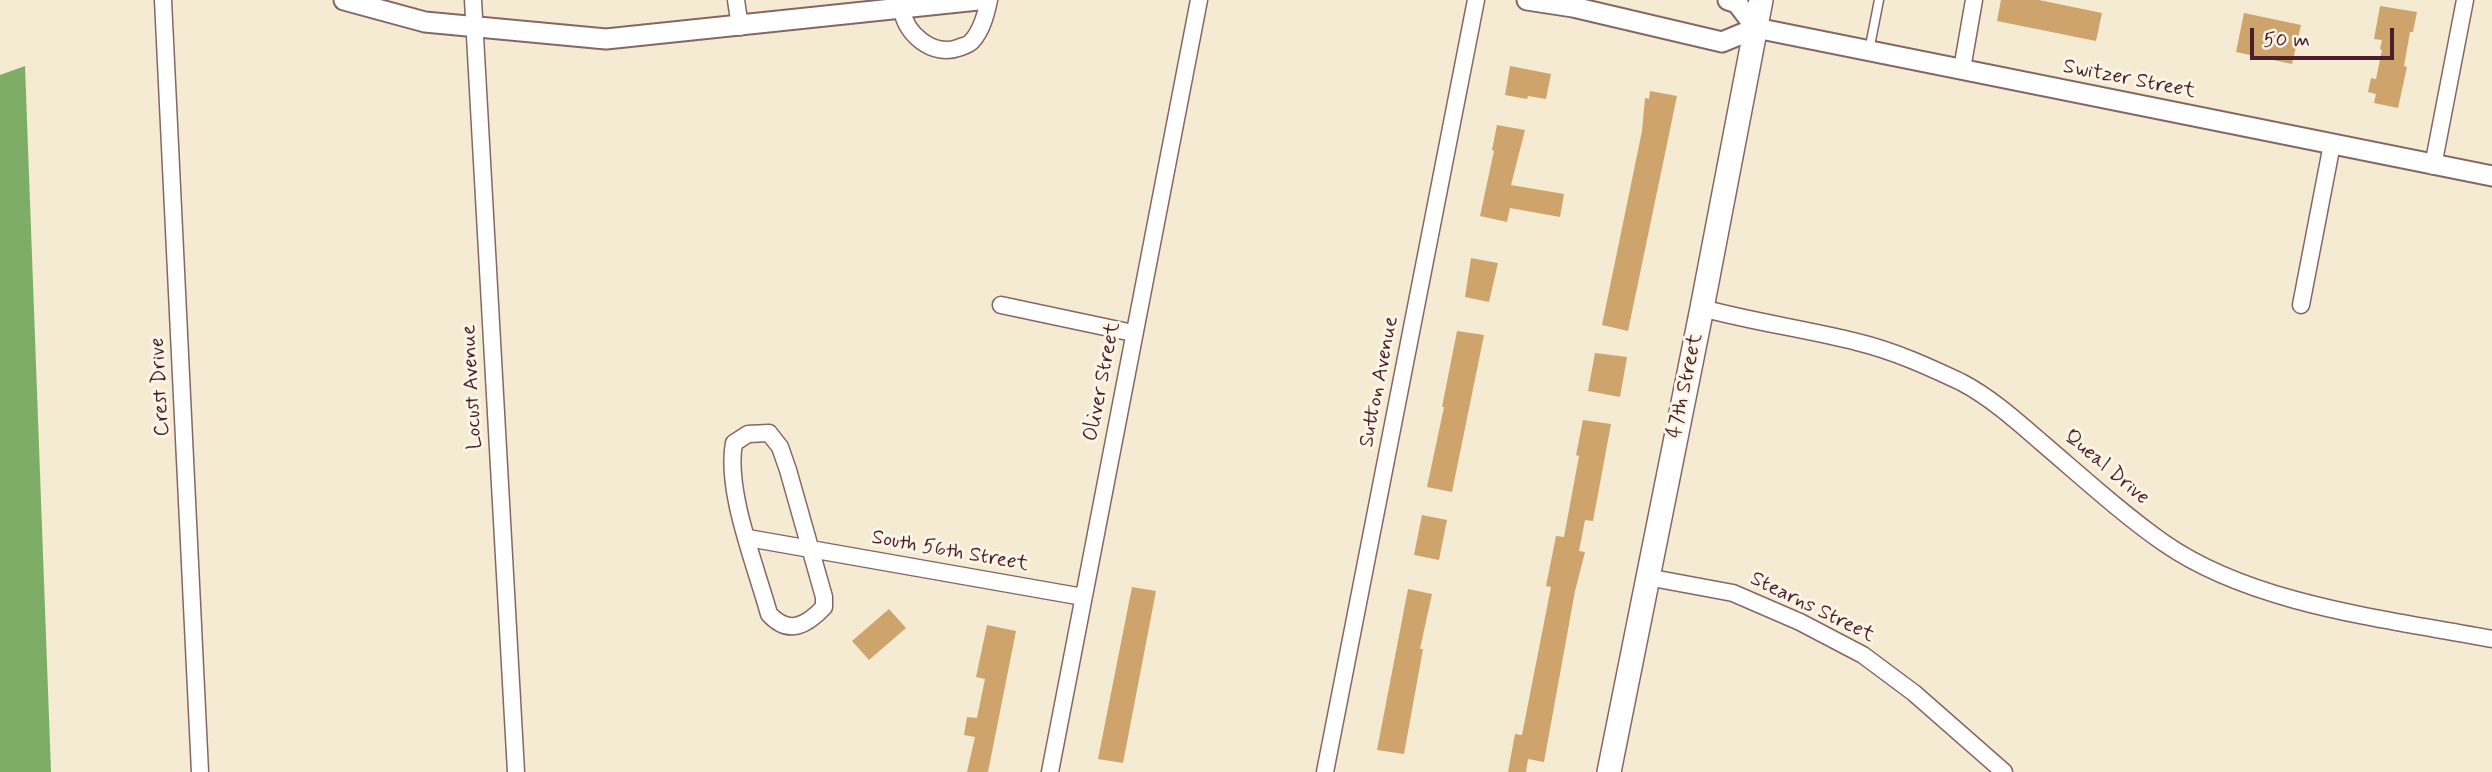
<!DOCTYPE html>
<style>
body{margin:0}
#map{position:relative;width:2492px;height:772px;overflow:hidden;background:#f4ebd2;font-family:Mynerve,sans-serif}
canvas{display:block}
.scale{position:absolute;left:2250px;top:28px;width:144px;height:32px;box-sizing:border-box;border:4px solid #4a1f2b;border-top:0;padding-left:9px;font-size:21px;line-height:24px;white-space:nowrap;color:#4a1f2b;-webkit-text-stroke:5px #fcf5e5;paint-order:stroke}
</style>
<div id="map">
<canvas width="2492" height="772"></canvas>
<div class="scale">50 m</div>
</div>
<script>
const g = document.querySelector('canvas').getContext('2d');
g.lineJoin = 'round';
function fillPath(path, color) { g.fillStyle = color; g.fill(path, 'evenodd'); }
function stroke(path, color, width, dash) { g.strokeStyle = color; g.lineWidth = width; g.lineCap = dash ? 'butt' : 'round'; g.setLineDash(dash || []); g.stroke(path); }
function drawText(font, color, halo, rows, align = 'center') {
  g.font = font + ' Mynerve,sans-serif'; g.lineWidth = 6; g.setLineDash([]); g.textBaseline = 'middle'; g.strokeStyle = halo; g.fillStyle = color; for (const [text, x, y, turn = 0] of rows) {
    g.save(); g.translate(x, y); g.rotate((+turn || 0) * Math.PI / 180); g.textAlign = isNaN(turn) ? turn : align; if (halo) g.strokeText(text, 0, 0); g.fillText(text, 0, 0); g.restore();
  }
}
fillPath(new Path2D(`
 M25,66l26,706h-51v-697z`), '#7ead67');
fillPath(new Path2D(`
 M2001,0h38l63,13 -6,28 -99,-20z
 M2380,6l37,6 -4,20h-3l-6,34 3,1 -9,41 -24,-5 2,-9 -8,-2 3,-14 5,1 6,-29 -2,-1 2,-9 -8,-1z
 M2244,13l57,12 -9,39 -56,-12z
 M1510,66l41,8 -5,25 -18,-3 -1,3 -22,-4z
 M1650,91l27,5 -49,235 -26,-6 40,-194 3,-33 4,1z
 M1497,125l28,5 -14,55 53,9 -4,23 -50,-9 -3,14 -27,-6 14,-65 -2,-1z
 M1471,258l27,5 -9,39 -24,-5z
 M1457,331l27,4 -32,157 -25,-5 17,-80h-2z
 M1595,353l32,4 -7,40 -32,-6z
 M1583,420l28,4 -18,97 -8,-1 -6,31 6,1 -10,39 -31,171 -16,-3 -2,13h-18l7,-38 7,1 29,-148 -5,-1 10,-50 8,1 15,-81 -3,-1z
 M1422,515l25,5 -8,40 -25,-5z
 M1132,587l24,4 -33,172 -25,-4z
 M1408,589l24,5 -12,55h3l-19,105 -27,-4z
 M889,609l17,19 -37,32 -17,-19z
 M987,625l29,6 -28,141h-21l8,-35 -11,-2 3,-18 10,1 8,-39 -9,-2z`), '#cfa46c');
const service = new Path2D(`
 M1869,51l10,-51`);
const minor = new Path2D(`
 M163,0l37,772
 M473,0l43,772
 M736,0l4,27
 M902,9c3,25 31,48 56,39 5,-2 11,-3 14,-7 10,-11 14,-27 17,-41
 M1962,69l12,-69
 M2433,166l32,-166
 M1001,305l132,28
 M2301,305l31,-161
 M1702,308c51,14 104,21 155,34 37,9 70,24 104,40 29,15 56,39 80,60 40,34 80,71 123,101 89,62 223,76 328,96
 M769,433l11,14 8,23 36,127v10c-17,18 -35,29 -55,7 -13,-48 -44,-123 -35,-171l14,-9z
 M748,538l335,59
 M1647,577l86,16 67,29 63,33 51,38 90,79
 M1050,772l149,-772
 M1325,772l151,-772`);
const tertiary = new Path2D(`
 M344,0l81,22 181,17 372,-39
 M1527,0l46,7 149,35 34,-14
 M1728,0l9,3 19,25
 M1756,28l736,148`);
const secondary = new Path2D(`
 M1609,772l93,-464 59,-308`);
stroke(service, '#866665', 11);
stroke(minor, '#866665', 19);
stroke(tertiary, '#866665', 23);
stroke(secondary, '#866665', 26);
stroke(service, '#fff', 8);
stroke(minor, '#fff', 16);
stroke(tertiary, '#fff', 19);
stroke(secondary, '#fff', 23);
drawText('21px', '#4a1f2b', '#fcf5e5', [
 ["Switzer Street",2129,80,11],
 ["Oliver Street",1103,382,-79],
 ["Sutton Avenue",1380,382,-79],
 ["47th Street",1686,386,-78],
 ["Crest Drive",161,387,-93],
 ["Locust Avenue",473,387,-93],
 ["Queal Drive",2106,468,40],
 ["South 56th Street",950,552,10],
 ["Stearns Street",1812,608,26]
]);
</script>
